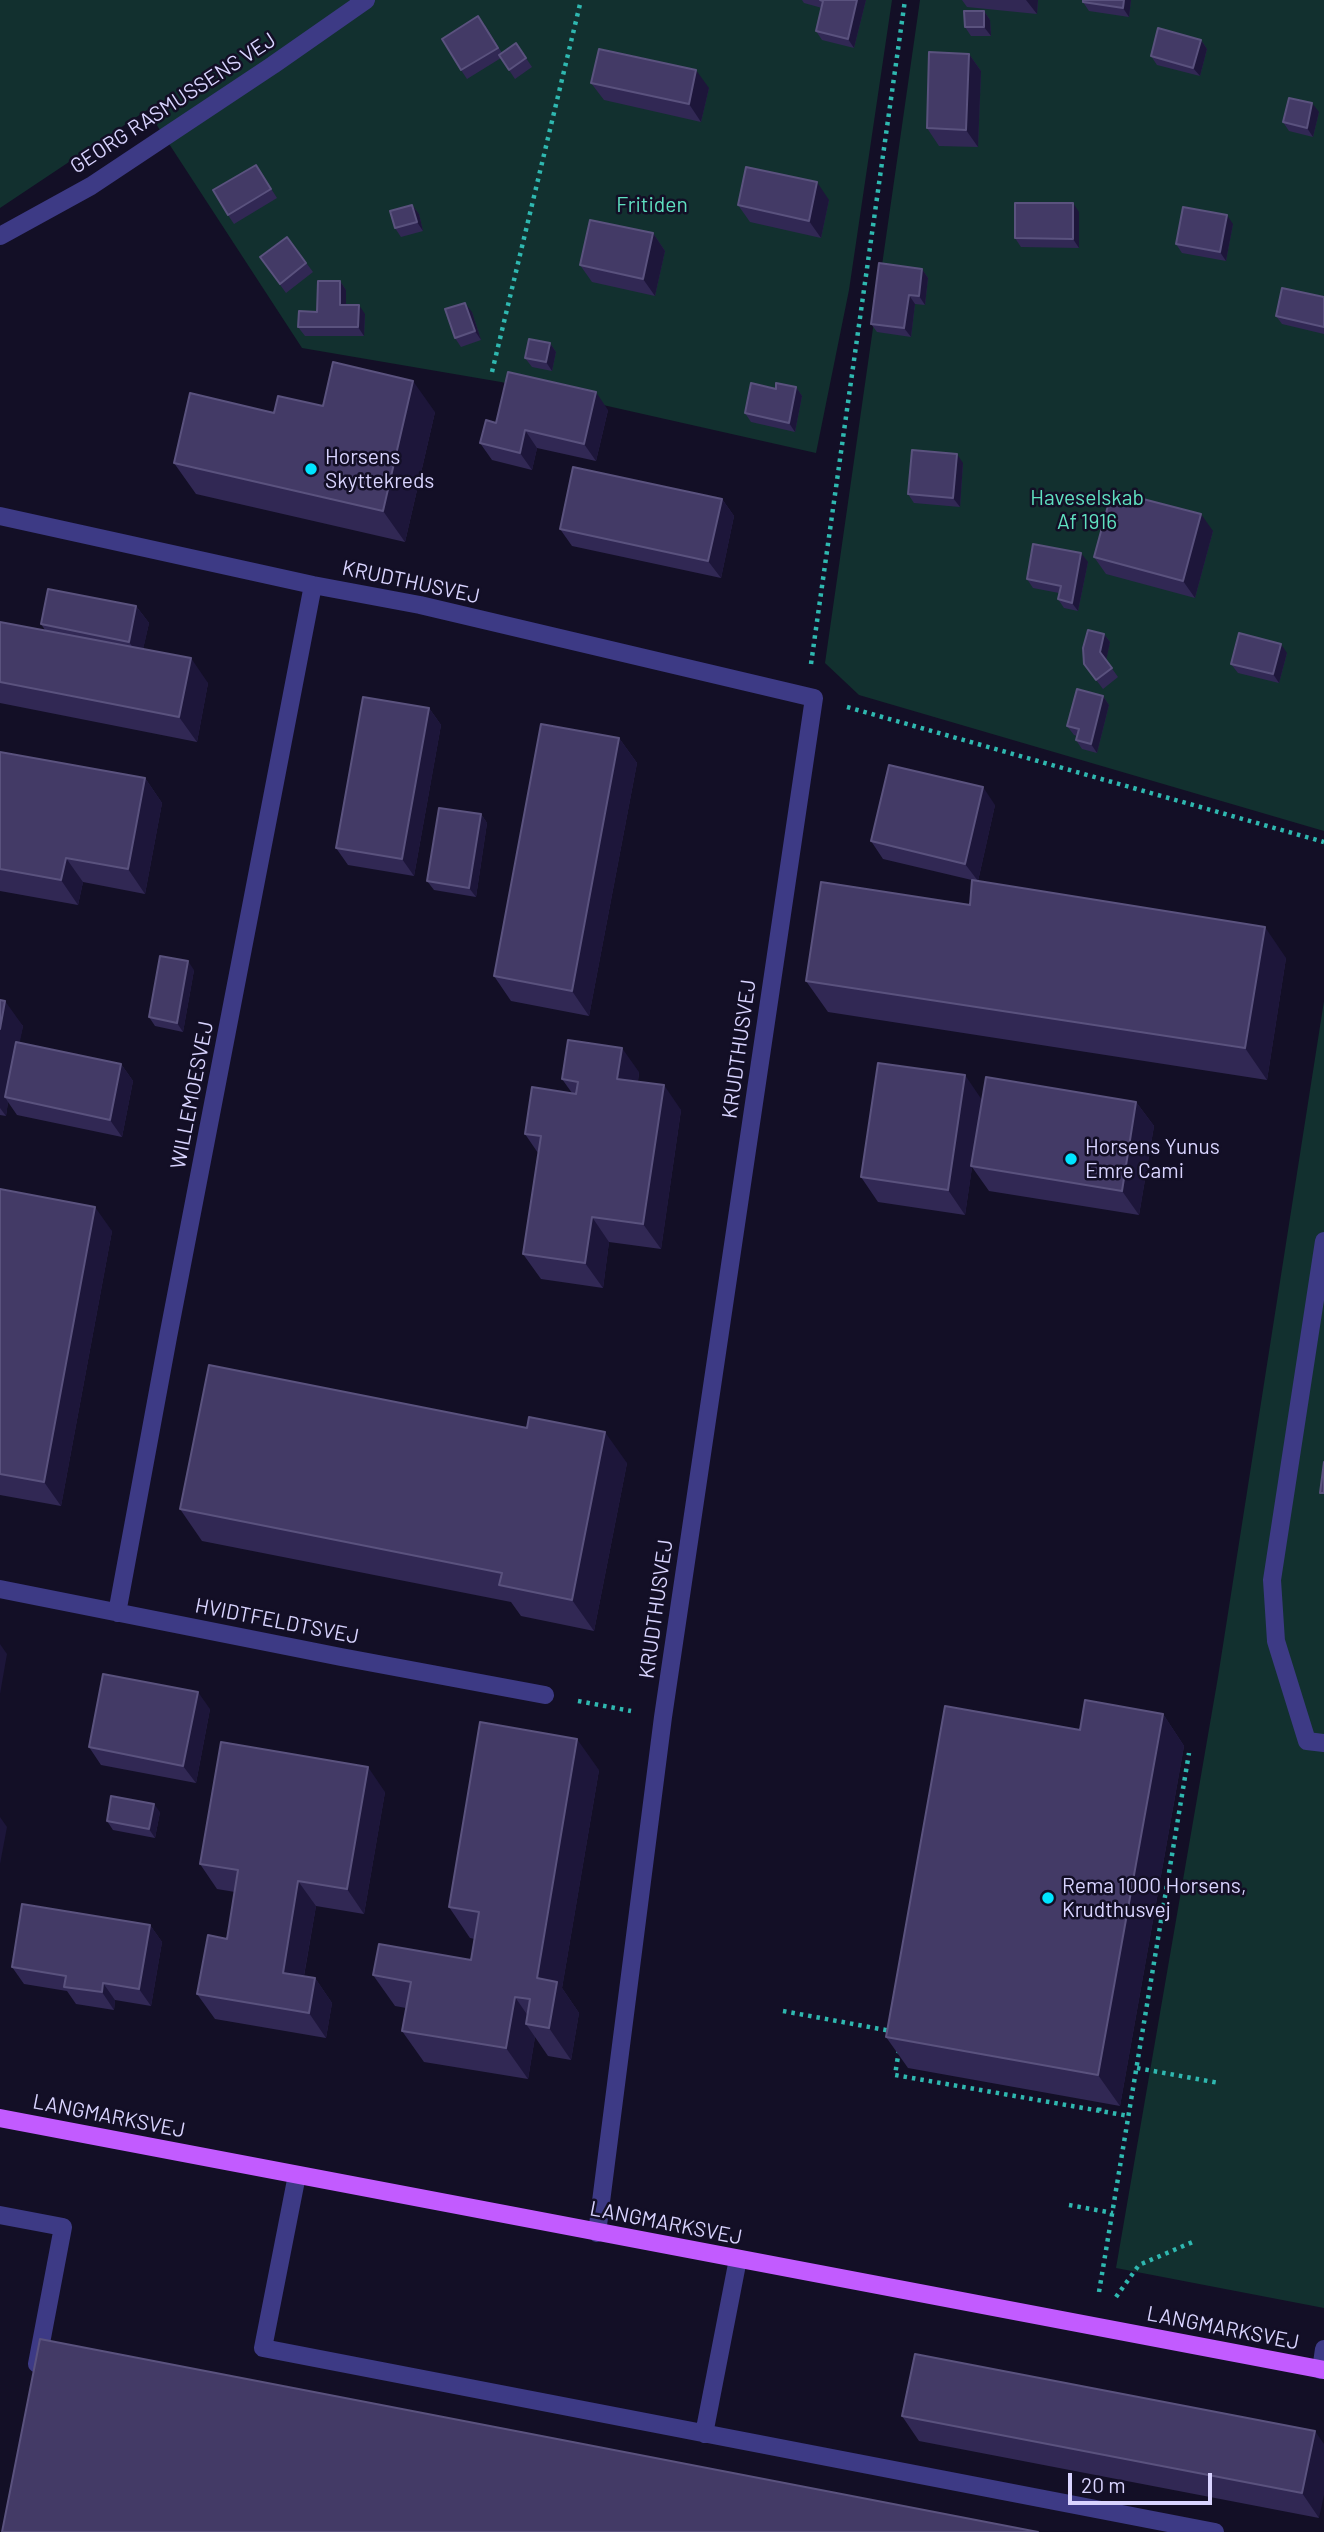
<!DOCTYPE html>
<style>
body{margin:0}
#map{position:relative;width:1324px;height:2532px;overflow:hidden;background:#130f26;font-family:Barlow,sans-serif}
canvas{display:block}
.scale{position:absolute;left:1068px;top:2473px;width:144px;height:32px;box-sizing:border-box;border:4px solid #d9d4ff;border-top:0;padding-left:9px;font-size:21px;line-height:24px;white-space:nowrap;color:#d9d4ff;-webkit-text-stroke:5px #130f26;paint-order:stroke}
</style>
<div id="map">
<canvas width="1324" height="2532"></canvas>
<div class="scale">20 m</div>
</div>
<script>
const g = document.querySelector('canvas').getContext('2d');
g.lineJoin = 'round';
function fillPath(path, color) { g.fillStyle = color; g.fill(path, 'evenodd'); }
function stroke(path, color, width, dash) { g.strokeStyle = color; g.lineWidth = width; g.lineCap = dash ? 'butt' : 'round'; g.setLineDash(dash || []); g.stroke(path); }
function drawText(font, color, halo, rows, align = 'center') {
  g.font = font + ' Barlow,sans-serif'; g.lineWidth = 5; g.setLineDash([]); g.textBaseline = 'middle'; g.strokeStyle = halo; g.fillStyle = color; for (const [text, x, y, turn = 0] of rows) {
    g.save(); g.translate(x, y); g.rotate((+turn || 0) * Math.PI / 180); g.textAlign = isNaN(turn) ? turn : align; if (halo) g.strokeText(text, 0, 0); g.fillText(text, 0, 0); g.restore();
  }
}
fillPath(new Path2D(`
 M0,0h892l-43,290 -33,163 -315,-71 -199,-34 -155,-238 -147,98z
 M920,0h404v831l-465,-136 -34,-32z
 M1324,1001v1307l-208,-40 102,-591z`), '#12302f');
stroke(new Path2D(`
 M492,372l89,-372
 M811,664l94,-664
 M847,707l477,135
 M578,1701l53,10
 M783,2011l108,20
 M899,2050l-4,25 234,41
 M1137,2068l82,15
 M1099,2111l1,-8
 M1069,2205l44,8
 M1099,2292l90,-539
 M1116,2297l23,-32 56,-24`), '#2fb8b0', 4.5, [3.5, 5]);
stroke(new Path2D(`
 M0,236l91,-50 182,-121 93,-65
 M0,516l313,69 107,20 394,93 -151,1019 -66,516
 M1324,1241l-52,339 4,61 31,100 17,2
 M0,1589l341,68 204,38
 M117,1613l51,-276 145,-752
 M297,2175l-34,173 952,184
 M0,2215l63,12 -26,137
 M1321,2370l3,-21
 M704,2434l34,-175`), '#3d3a85', 18);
stroke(new Path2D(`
 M0,2118l1324,252`), '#c25bff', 18);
fillPath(new Path2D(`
 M802,0h64l-12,48 -32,-8 -6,-9 6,-23 -18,-5z
 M962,0h76l-1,14 -70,-7z
 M1131,0l-2,17 -40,-6 -6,-9z
 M984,11l6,9 1,16h-20l-6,-9z
 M485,25l17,28 14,-10 16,24 -17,12 -14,-21 -34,21 -6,-9z
 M1201,40l6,9 -7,27 -43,-11 -6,-9z
 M969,54l12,17 -3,76 -39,-1 -12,-18z
 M591,83l118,5 -8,34 -97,-22z
 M1319,112l-6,25 -24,-6 -6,-9z
 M256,165l21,33 -43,26 -6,-9z
 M829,200l-8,38 -71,-16 -12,-17z
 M412,205l7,9 4,17 -22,6 -6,-9z
 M1079,212v36l-58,-1 -6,-9z
 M1233,224l-7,37 -44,-8 -6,-9z
 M653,233l12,18 -10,45 -63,-14 -12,-17z
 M287,237l26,35 -27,21 -26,-36z
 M922,269l6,9 -3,27 -10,-1 -4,33 -34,-5 -6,-8z
 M340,281l6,9v15l19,9 -1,22h-59l-7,-9 19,-15z
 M1324,297v37l-42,-10 -6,-8z
 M472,312l9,28 -20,7 -6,-9z
 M550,343l6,9 -4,19 -20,-4 -7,-9z
 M796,387l6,9 -7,36 -44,-10 -6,-9 31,-24z
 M323,406l112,6 -30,130 -209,-48 -22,-31 100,-50z
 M608,410l-12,51 -59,-13 -5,22 -40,-10 -12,-17 16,-20z
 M963,463l-3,44 -46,-4 -6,-9z
 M722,499l12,17 -13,62 -149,-32 -12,-17z
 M1213,531l-18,67 -89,-24 -12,-17z
 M1088,562l-10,49 -14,-3 -6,-9 1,-6 -26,-5 -6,-9z
 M136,606l13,17 -6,26 65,34 -11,59 -197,-39v-81l45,8 -4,-6z
 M1104,634l6,8 -4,18 12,17 -15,12 -19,-25z
 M1287,653l-8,30 -41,-10 -7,-9z
 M1103,696l6,9 -12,48 -15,-4 -6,-9 1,-4 -3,-1 -7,-9z
 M429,708l12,17 -27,151 -66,-11 -12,-17z
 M619,738l18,25 -48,253 -78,-15 -17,-25z
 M0,752l145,26 17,25 -17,91 -62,-12 -5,23 -78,-14z
 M995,805l-17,76 308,77 -19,122 -439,-68 -22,-31 164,-76 6,-24 -93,-22 -12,-18z
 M481,814l6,9 -11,74 -42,-7 -7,-9z
 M194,970l-11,62 -28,-6 -6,-9z
 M0,1000l23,26 -4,17 102,21 12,17 -11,56 -105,-22 -9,-13 -2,14 -6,-1z
 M639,1072l-1,9 43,29 -20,139 -52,-7 -6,46 -62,-9 -18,-25 15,-101 -13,-19 47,-41 -10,-14z
 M982,1100l154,2 18,24 -15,89 -150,-24 -17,-24 -7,48 -87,-13 -17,-25z
 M0,1189l112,42 -51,275 -61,-11z
 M527,1428l100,35 -33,168 -73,-15 -10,-14 -309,-61 -22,-32z
 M210,1709l-14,74 -95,-18 -12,-18z
 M1163,1714l21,32 -64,360 -212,-38 -22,-31 194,-307z
 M599,1770l-37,218 17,25 -8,47 -23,-4 -13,-19 -7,42 -104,-17 -22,-31 4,-23 -11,-2 -22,-31 98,-15 4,-21 -5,-1 -21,-31z
 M385,1792l-21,122 -48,-8 -12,70 11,2 17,25 -6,35 -111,-19 -18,-25 30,-55 8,-47 -18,-3 -17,-25z
 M160,1812l-5,26 -42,-8 -6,-9z
 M150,1925l12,17 -11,64 -36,-6 -1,10 -38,-6 -9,-13 -43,-7 -12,-17z
 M902,2416l413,15 4,87 -400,-77z`), '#312854');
fillPath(new Path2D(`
 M857,0h9l-12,48 -6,-9z
 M1026,0h12l-1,14z
 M1124,0h7l-2,17 -6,-9z
 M984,11l6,9 1,16 -7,-9z
 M1201,40l6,9 -7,27 -7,-8z
 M969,54l12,17 -3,76 -12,-17z
 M696,70l13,18 -8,34 -12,-18z
 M1312,103l7,9 -6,25 -6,-9z
 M817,182l12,18 -8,38 -12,-17z
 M1073,203l6,9v36l-6,-9z
 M412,205l7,9 4,17 -6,-9z
 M1227,215l6,9 -7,37 -6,-9z
 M653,233l12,18 -10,45 -12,-17z
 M922,269l6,9 -3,27 -6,-9z
 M340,281l6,9v24l-6,-9z
 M909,295l6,9 -4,33 -7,-9z
 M465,303l7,9 9,28 -6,-9z
 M359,305l6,9 -1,22 -6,-9z
 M550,343l6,9 -4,19 -6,-9z
 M413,381l22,31 -30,130 -22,-31z
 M796,387l6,9 -7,36 -6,-9z
 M596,392l12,18 -12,51 -12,-17z
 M525,430l12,18 -5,22 -12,-17z
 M957,454l6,9 -3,44 -7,-9z
 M722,499l12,17 -13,62 -13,-17z
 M1201,514l12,17 -18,67 -12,-17z
 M1081,553l7,9 -10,49 -6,-8z
 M136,606l13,17 -8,36 -12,-17z
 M1104,634l6,8 -4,19 -6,-9z
 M1281,644l6,9 -8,30 -6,-9z
 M191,658l17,25 -11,59 -18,-25z
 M1103,696l6,9 -12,48 -6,-9z
 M429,708l12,17 -27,151 -12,-17z
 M619,738l18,25 -48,253 -17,-25z
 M145,778l17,25 -17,91 -17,-25z
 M983,787l12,18 -17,76 -13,-17z
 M481,814l6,9 -11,74 -7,-9z
 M66,858l17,24 -5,23 -17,-25z
 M1265,927l21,31 -19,122 -22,-32z
 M188,961l6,9 -11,62 -6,-9z
 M5,1001l18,25 -14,72 -4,-1 3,5 -2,14 -6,-8v-79z
 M622,1048l17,24 -4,31 -18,-24z
 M121,1064l12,17 -11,56 -12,-17z
 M965,1075l17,25 -17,115 -17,-25z
 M664,1085l17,25 -20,139 -18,-25z
 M1136,1102l18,24 -15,89 -17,-24z
 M95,1207l17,24 -51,275 -17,-24z
 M592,1217l17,25 -6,46 -18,-25z
 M605,1432l22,31 -33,168 -22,-31z
 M0,1644l7,10 -7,40z
 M198,1692l12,17 -14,74 -13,-17z
 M1163,1714l21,32 -64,360 -22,-31z
 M577,1739l22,31 -37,218 17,25 -8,47 -22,-32 -12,-50z
 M368,1767l17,25 -21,122 -17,-25z
 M154,1804l6,8 -5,26 -6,-9z
 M0,1817l7,10 -7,37z
 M298,1881l18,25 -16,92 -17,-25z
 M150,1925l12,17 -11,64 -12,-17z
 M315,1978l17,25 -6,35 -17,-25z
 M103,1983l12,17 -1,10 -12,-18z
 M515,1997l20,29 -9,-2 9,13 -7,42 -22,-31z
 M1315,2431l9,13v51l-5,23 -17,-25z`), '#1d163a');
const building = new Path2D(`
 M820,0h37l-9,39 -32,-8 7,-30z
 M1083,0h41l-1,8 -40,-6z
 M964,11h20v16h-19z
 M478,16l20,32 -37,22 -19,-31z
 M1158,28l43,12 -8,28 -42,-12z
 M516,43l10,15 -17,12 -10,-15z
 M599,49l97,21 -7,34 -98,-21z
 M929,52l40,2 -3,76 -39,-2z
 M1289,98l23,5 -5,25 -24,-6z
 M256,165l15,24 -43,26 -15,-25z
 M746,167l71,15 -8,39 -71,-16z
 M1015,203h58v36l-58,-1z
 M412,205l5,17 -22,6 -5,-17z
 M1183,207l44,8 -7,37 -44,-8z
 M590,220l63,13 -10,46 -63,-14z
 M287,237l19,26 -26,21 -20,-27z
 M879,263l43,6 -3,27 -10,-1 -5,33 -33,-4z
 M318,281h22v24h19l-1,22h-60l1,-16 18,1z
 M1282,288l42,9v30l-48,-11z
 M465,303l10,28 -20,7 -10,-29z
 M529,339l21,4 -4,19 -21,-4z
 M333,362l80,19 -30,130 -209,-48 16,-70 84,20 4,-17 45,10z
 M508,372l88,20 -12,52 -59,-14 -5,23 -40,-10 6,-23 10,3z
 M751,383l25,6v-6l20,4 -7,36 -44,-10z
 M912,450l45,4 -4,44 -45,-4z
 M573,467l149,32 -14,62 -148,-32z
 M1112,491l89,23 -18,67 -89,-24z
 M1033,544l48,9 -9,50 -14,-4 3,-13 -34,-7z
 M48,589l88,17 -7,36 -88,-18z
 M0,622l191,36 -12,59 -179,-35z
 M1088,630l16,4 -4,18 12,16 -16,12 -12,-16 -1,-16z
 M1239,633l42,11 -8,30 -42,-10z
 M1077,689l26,7 -12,48 -15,-4 3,-11 -12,-3z
 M363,697l66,11 -27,151 -66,-11z
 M541,724l78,14 -47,253 -78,-15z
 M0,752l145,26 -17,91 -62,-11 -5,22 -61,-11z
 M889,765l94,22 -18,77 -94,-23z
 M439,808l42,6 -12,74 -42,-7z
 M972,880l293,47 -20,121 -439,-67 15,-99 149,23z
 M160,956l28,5 -11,62 -28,-6z
 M0,1000l5,1 -5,28z
 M568,1040l54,8 -5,31 47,6 -21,139 -51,-7 -7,46 -62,-9 18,-118 -16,-2 7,-47 44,7 2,-12 -16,-3z
 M16,1042l105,22 -11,56 -105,-23z
 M878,1063l87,12 -17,115 -87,-13z
 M986,1077l150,25 -14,89 -151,-25z
 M0,1189l95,18 -51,275 -44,-8z
 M209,1365l318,63 2,-11 76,15 -33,168 -73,-15 3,-12 -322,-64z
 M1324,1462v31h-4z
 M103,1674l95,18 -15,74 -94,-19z
 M1085,1700l78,14 -65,361 -212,-38 59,-331 135,24z
 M480,1722l97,17 -40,239 20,4 -8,46 -23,-4 4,-25 -15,-2 -9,51 -104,-17 9,-49 -38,-7 6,-31 92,16 8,-48 -30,-5z
 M221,1742l147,25 -21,122 -49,-8 -15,92 32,5 -6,35 -112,-19 11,-59 19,4 11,-69 -38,-6z
 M111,1796l43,8 -5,25 -42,-8z
 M22,1904l128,21 -11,64 -36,-6 -1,9 -38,-5 2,-11 -54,-9z
 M40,2339l998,193h-1036z
 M915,2354l400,77 -13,62 -400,-77z`);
fillPath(building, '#433a66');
stroke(building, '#5a527e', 2);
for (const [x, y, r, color] of [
 [311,469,7,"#00e5ff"],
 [1071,1159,7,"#00e5ff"],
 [1048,1898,7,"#00e5ff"]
]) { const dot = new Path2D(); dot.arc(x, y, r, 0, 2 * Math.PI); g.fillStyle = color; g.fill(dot); stroke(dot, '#130f26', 2.5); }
drawText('21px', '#d9d4ff', '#130f26', [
 ["GEORG RASMUSSENS VEJ",173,103,-33],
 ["KRUDTHUSVEJ",411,582,12],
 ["KRUDTHUSVEJ",739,1049,-82],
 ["WILLEMOESVEJ",192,1095,-79],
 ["KRUDTHUSVEJ",656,1609,-82],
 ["HVIDTFELDTSVEJ",277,1621,11],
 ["LANGMARKSVEJ",109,2116,11],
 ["LANGMARKSVEJ",666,2223,11],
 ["LANGMARKSVEJ",1223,2328,11]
]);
drawText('21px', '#5fe0c0', '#130f26', [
 ["Fritiden",652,205],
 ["Haveselskab",1087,498],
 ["Af 1916",1087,522]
]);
drawText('21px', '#d9d4ff', '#130f26', [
 ["Horsens",325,457],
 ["Skyttekreds",325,481],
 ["Horsens Yunus",1085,1147],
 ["Emre Cami",1085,1171],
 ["Rema 1000 Horsens,",1062,1886],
 ["Krudthusvej",1062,1910]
], 'left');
</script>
